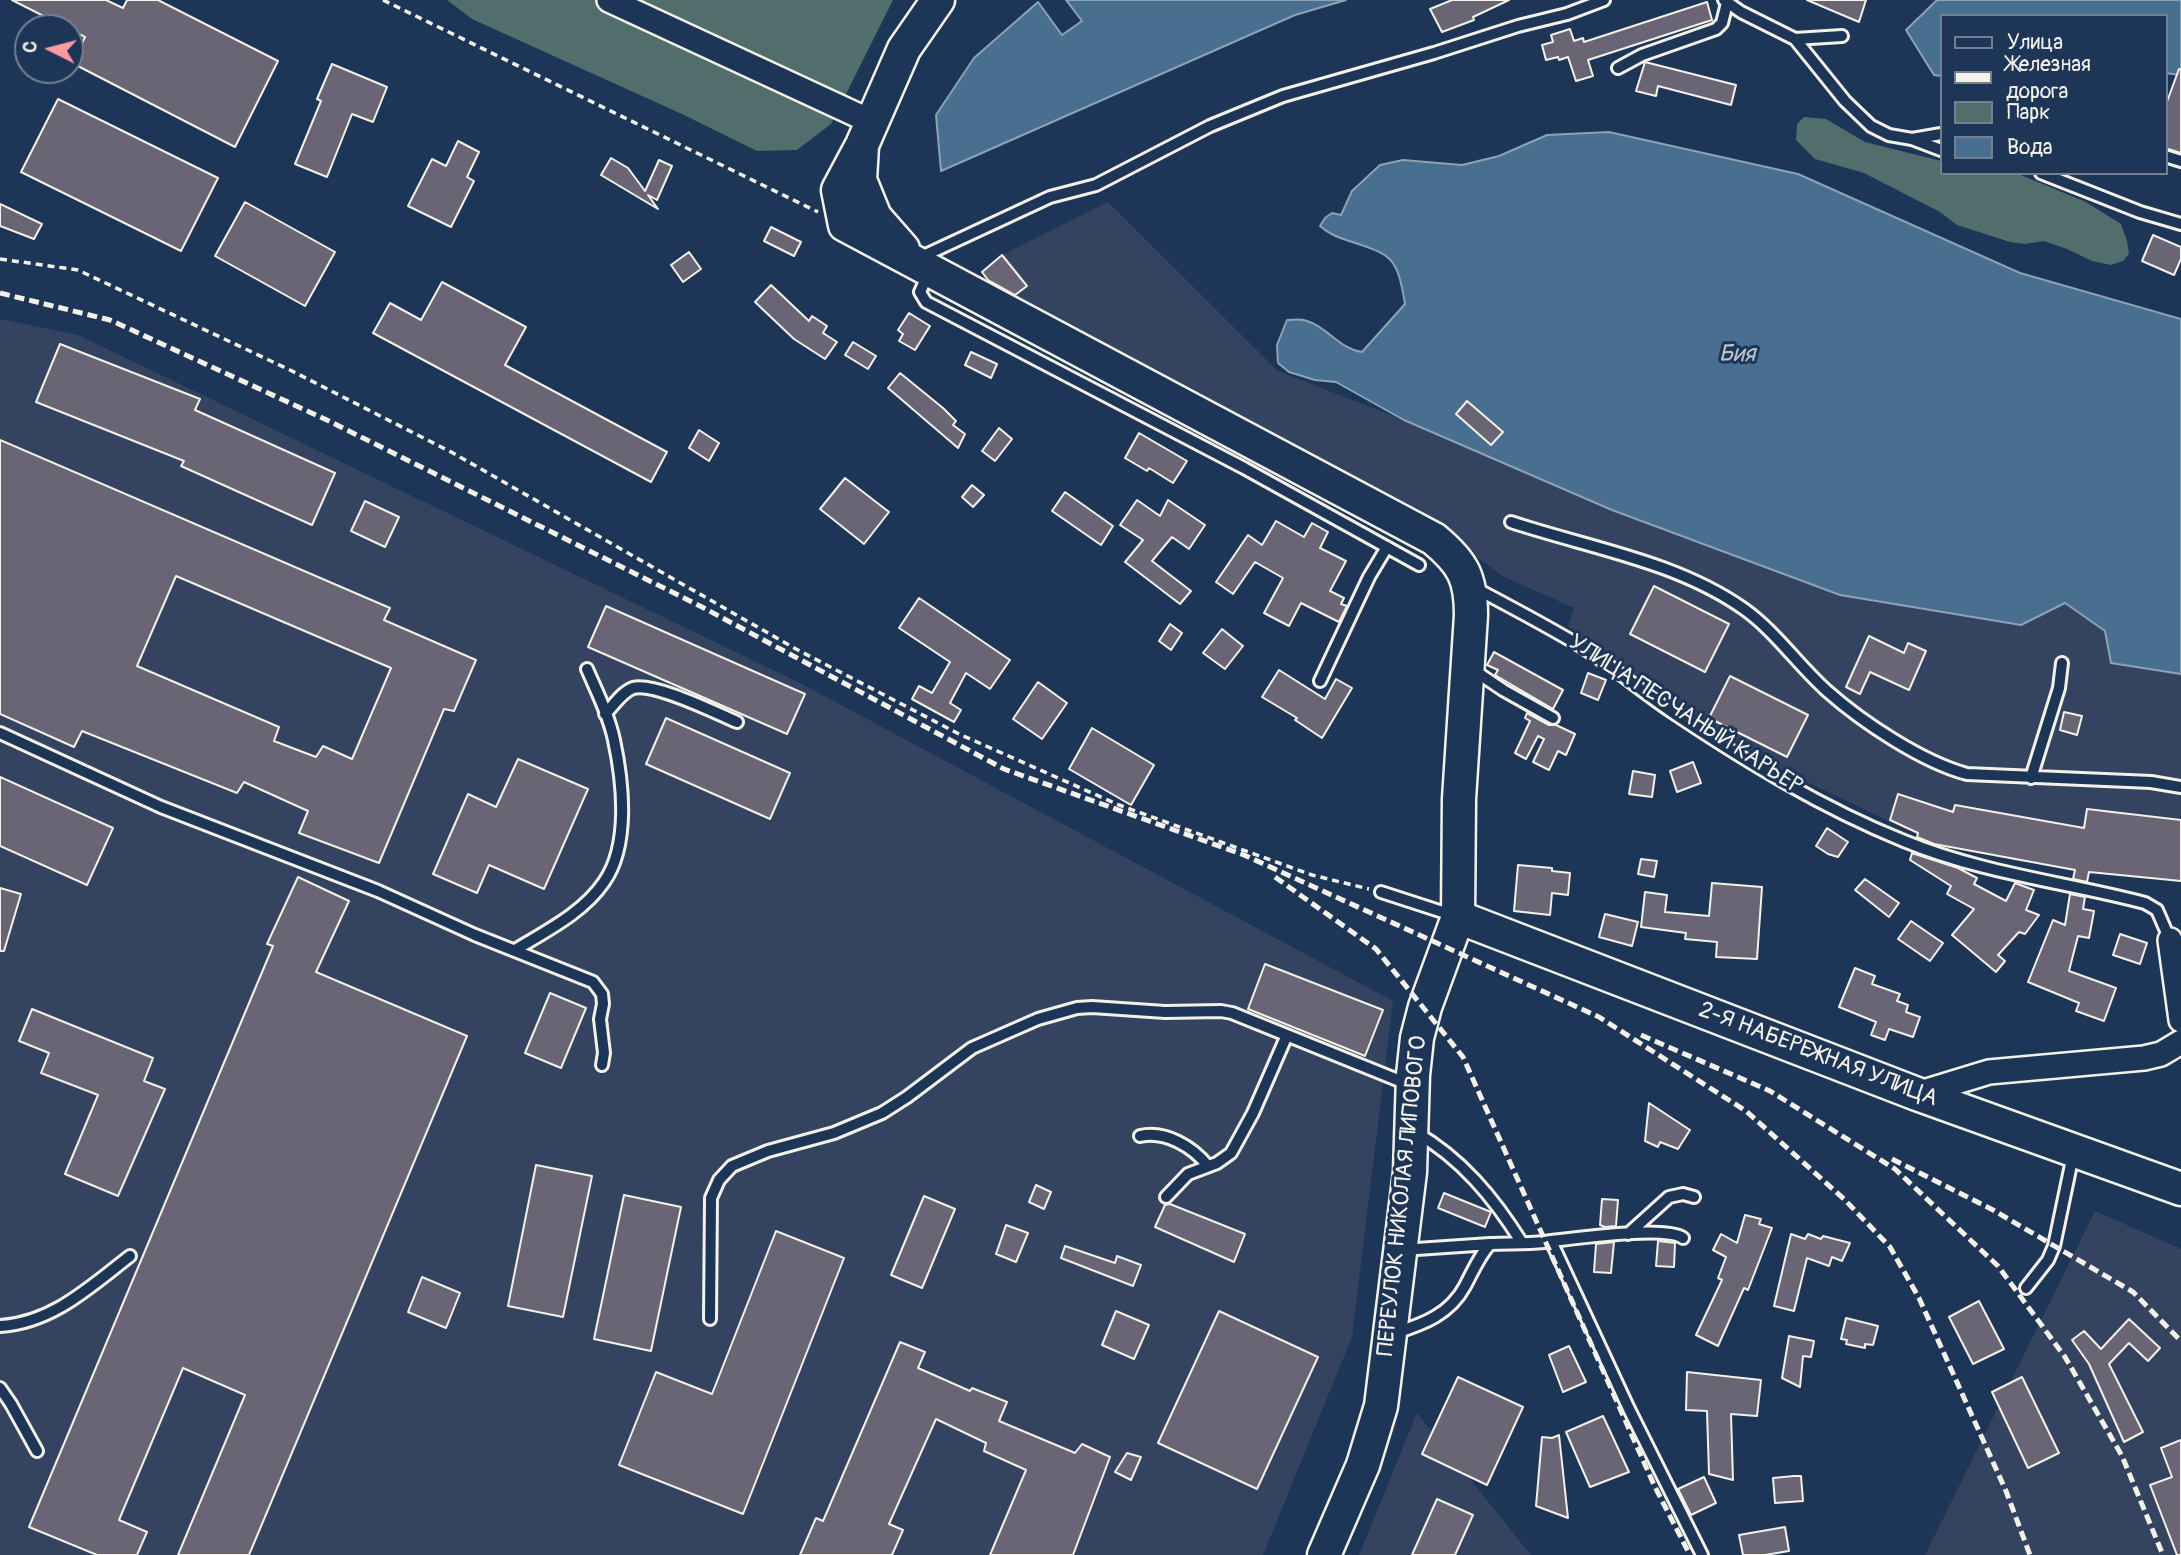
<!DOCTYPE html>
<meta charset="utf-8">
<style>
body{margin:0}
#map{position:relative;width:2181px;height:1555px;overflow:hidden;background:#1d3557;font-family:Pangolin,sans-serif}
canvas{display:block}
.legend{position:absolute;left:1940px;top:14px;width:228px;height:161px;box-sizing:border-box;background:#1d3557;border:2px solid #738091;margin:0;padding:9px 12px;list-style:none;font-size:21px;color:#f4f1e8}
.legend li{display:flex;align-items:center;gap:14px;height:35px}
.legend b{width:35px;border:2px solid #738091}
.north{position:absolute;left:14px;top:14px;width:70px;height:70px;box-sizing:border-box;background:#1d3557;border:2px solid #738091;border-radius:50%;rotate:276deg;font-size:19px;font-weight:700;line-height:28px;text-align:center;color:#f4f1e8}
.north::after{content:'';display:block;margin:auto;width:24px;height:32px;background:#ff9aa2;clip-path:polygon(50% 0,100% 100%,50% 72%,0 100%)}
</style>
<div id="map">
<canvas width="2181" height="1555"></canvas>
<ul class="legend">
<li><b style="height:9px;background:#1d3557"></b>Улица</li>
<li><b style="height:9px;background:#f4f1e8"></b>Железная дорога</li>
<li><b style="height:19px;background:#526e6c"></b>Парк</li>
<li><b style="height:19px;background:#486f90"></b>Вода</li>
</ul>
<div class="north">С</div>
</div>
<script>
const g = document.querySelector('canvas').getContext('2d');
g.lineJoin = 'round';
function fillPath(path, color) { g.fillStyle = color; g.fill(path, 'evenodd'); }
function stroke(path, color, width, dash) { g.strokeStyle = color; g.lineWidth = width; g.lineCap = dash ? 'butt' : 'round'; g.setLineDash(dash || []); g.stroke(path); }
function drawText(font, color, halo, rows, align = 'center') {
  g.font = font + ' Pangolin,sans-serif'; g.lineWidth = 6; g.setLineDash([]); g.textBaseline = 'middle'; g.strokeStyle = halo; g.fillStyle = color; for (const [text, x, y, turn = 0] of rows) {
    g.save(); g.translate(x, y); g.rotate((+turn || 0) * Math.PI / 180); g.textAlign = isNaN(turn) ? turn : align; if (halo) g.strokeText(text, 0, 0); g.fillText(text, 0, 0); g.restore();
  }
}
fillPath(new Path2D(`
 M1108,202l170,169 126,49 209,90 408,115 44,-22 40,28 6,32 70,11v207l-107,-11 -100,-19 -69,-22 -121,-58 -59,-34 -138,-97 -19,-14 6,-18 -72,-32 -96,-73 -315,-160 -85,-40 -24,-31 20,-17z
 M0,319l78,16 722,348 593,318 -41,336 -89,218h-1263z
 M2095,1211l86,38v306h-256z
 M1417,1413l114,142h-172z`), '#344360');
fillPath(new Path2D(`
 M447,0h446l-62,124 -34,26 -40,1 -73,-36 -212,-96z
 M1804,117l22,2 39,23 76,19v12h75l70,29 35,22 6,17 2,13 -6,7 -12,4 -19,-4 -25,-12 -23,-8 -19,3 -15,-2 -53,-17 -17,-13 -76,-39 -49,-14 -19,-19 1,-16z`), '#526e6c');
const water = new Path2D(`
 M1066,0h280l-51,15 -354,156 -5,-56 38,-57 64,-56 24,33 20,-14z
 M1937,0h244v75l-16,-2v-57h-224v60l-7,-1 -28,-45z
 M1609,132l189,42 222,99 161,46v355l-70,-11 -6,-32 -40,-28 -44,22 -181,-30 -228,-85 -208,-90 -68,-38 -21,-2 -26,-8 -11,-9 -1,-18 10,-25c5,0 12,-1 17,0 23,6 35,29 58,32l43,-48c-8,-47 -12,-49 -56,-63 -12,-4 -20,-7 -29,-15l5,-8 7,-5 9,2 11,-24 28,-26 23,-5 59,5 37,-9 48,-21z`);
fillPath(water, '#486f90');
stroke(water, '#8da3b3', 2);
const building = new Path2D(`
 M12,0h94l17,8 4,-8h31l120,61 -43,86 -163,-84 13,-26z
 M1452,0h57l-36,17 1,3 -32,12 -12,-23z
 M1807,0h59l-7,22z
 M1707,2l5,18 -124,40 5,16 -17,5 -8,-24 -9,3 -1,-3 -12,3 -4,-15 11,-3 -2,-7 19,-6 4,12 9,-3 1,4z
 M1645,62l91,23 -5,20 -73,-19 -2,10 -20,-5z
 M332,64l55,23 -14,35 -21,-8 -25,63 -32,-13 26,-63 -4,-2z
 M2179,69h2v84l-16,-5v-41z
 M58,99l160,79 -37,73 -160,-79z
 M458,141l21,11 -12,25 7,4 -23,46 -43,-21 24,-47 14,7z
 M611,158l17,10 17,23 14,-31 13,6 -15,34 -9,-5 10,14 -57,-34z
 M245,202l90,50 -30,54 -90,-50z
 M0,204l42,20 -8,15 -34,-13z
 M771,227l30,15 -7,14 -30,-15z
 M2153,235l28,12v12l-7,16 -32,-14z
 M689,252l12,17 -18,13 -12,-17z
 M1002,255l25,31 -12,9 -27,-15 -6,-8z
 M442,282l84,45 -21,38 162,87 -16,30 -278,-149 17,-30 31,17z
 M771,285l38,36 3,-5 15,10 -4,7 14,9 -12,17 -31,-20 -39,-37z
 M909,313l21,13 -15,24 -16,-9 4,-7 -5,-4z
 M853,342l23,14 -8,13 -23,-14z
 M60,344l140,55 -5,11 140,63 -23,52 -131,-59 3,-5 -148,-59z
 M971,352l26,12 -6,14 -26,-13z
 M900,373l43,35 13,13 -3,4 12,9 -7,14 -70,-60z
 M1467,401l36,31 -12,13 -35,-31z
 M999,428l13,11 -17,22 -13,-10z
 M699,430l20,13 -10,18 -20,-13z
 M1139,433l48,28 -14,22 -24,-15 -2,3 -22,-13z
 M0,440l390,168 -6,12 92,40 -22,51 -10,-2 -65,154 -80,-30 9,-22 -64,-29 -7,11 -155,-62 -8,16 -74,-33zM176,576l215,92 -39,91 -29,-13 -7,11 -42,-16 5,-14 -142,-61z
 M845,478l44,34 -25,32 -44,-35z
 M972,485l12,10 -11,12 -11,-10z
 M1065,492l48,34 -12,19 -49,-34z
 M1137,500l23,16 8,-16 37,25 -16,24 -17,-12 -20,24 39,30 -11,13 -55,-42 18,-22 -23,-15z
 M365,501l34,16 -14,30 -34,-16z
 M1276,521l28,16 8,-14 16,9 -8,16 26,13 -16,30 14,7 -3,6 6,2 -8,16 -38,-19 -12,23 -25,-13 19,-35 -28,-16 -22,32 -17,-12 32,-47 14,10z
 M1654,586l75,38 -24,48 -75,-38z
 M919,598l91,62 -20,29 -24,-16 -16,30 11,7 -7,12 -42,-23 7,-13 13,7 18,-31 -51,-34z
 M606,606l199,88 -18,40 -199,-87z
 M1170,624l12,9 -11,17 -12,-9z
 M1222,629l21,17 -18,23 -22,-16z
 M1869,636l35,17 4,-10 18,8 -17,39 -39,-18 -10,22 -14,-7z
 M1494,652l69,38 -10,19 -58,-34 3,-5 -11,-5z
 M1279,670l46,29 11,-20 16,9 -30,50 -27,-18 2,-2 -35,-21z
 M1588,673l18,7 -8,20 -17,-7z
 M1730,676l78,39 -21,42 -78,-39z
 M1038,682l29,21 -25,36 -29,-20z
 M2064,712l18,4 -5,19 -17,-5z
 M1527,713l22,12h7l19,9 -9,21 -8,-4 -9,19 -16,-8 11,-23 -6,-3 -12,23 -11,-6 15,-32 -5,-3z
 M666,718l124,55 -20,46 -124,-55z
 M1092,728l62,37 -23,40 -62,-36z
 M518,759l70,30 -44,100 -55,-24 -12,28 -44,-19 35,-80 28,13z
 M1693,762l8,21 -24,9 -7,-21z
 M1633,771l22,4 -3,22 -23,-3z
 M0,777l113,51 -26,57 -87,-39z
 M1898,794l55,18 2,-7 129,23 3,-19 94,11v61l-92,-9 -2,10 -14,-3 2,-9 -141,-26 -17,-7 1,-4 -28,-13z
 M1827,828l21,14 -10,15 -10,-3 -12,-8z
 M1912,853l46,15 19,10 -3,6 32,17 9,-18 19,7 -8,20 13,5 -14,19 -6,-2 -21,23 7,6 -9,11 -44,-37 22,-26 -27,-15 4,-8 -41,-26z
 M1641,859l16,2 -3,16 -16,-3z
 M1518,865l34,3v3l18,2 -2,22 -16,-2 -2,22 -36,-4z
 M298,877l51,24 -33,71 151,64 -218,519h-71l67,-160 -62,-27 -64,152 28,12 -10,23h-40l-68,-28 244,-581 -6,-2z
 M1865,879l34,24 -10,14 -34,-27z
 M1712,883l50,4 -5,72 -41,-2 1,-15 -32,-3 1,-6 -45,-6 4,-35 22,3 -2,17 44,4z
 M0,888l21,6 -17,57h-4z
 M2070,894l15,3 -2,12 11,2 -5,27 -11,-2 -9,35 47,17 -12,33 -28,-10 3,-8 -51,-21 25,-62 12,5z
 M1605,914l33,8 -6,24 -33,-9z
 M1911,921l32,22 -13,18 -32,-22z
 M2120,934l27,9 -7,21 -27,-9z
 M1265,964l118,46 -18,46 -117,-47z
 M1855,968l20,8 -3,8 28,10 -3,7 11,4 -2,7 14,5 -7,20 -24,-8 -4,11 -14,-5 5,-13 -37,-15z
 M550,993l36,15 -25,60 -36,-15z
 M32,1009l121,49 -9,23 21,8 -47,107 -53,-22 33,-79 -57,-22 8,-20 -30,-12z
 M1649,1103l41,27 -12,19 -18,-7 -2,5 -13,-6z
 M536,1165l56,11 -29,141 -55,-11z
 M1036,1185l15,7 -7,17 -15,-7z
 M1444,1193l47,19 -6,15 -47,-19z
 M624,1195l57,12 -30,144 -57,-12z
 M924,1196l31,13 -33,79 -31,-13z
 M1602,1199l16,1 -2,26 -11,1 -5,-2z
 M1170,1204l75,30 -11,28 -79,-35 10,-22z
 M1745,1215l16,4 -2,5 13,4 -24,62 -4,-2 -26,58 -22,-11 26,-55 -4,-2 8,-21 -13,-7 8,-16 16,9z
 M1006,1225l22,8 -12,29 -20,-8z
 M776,1231l68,27 -101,256 -124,-49 37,-93 56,22z
 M1791,1234l14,5 3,-5 13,5 2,-3 27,7 -8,18 -10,-4 -3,9 -22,-8 -13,53 -20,-5z
 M1658,1241l17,2 -1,24 -18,-1z
 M1614,1242l-3,31 -17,-1 2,-28z
 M1065,1246l50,17 2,-7 24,9 -8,21 -72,-28z
 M422,1277l38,16 -14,35 -38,-16z
 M1979,1301l25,48 -31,15 -24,-47z
 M1116,1311l33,14 -15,34 -32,-14z
 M1219,1311l99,46 -61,132 -99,-46z
 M1846,1318l32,8 -5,19 -8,-1v4l-19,-4 1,-4 -6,-1z
 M2129,1319l31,29 -12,13 -19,-18 -20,21 34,68 -19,10 -35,-78 -17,-24 12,-9 17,18z
 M1789,1336l25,5 -3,16 -8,-1 -3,31 -18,-9z
 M900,1342l25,10 -7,16 52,23 2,-3 35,14 -8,19 76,32 7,-9 28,13 -37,98h-83l36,-85 -42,-19 2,-8 -50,-24 -47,105 14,6 -11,25h-92l16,-37 7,3z
 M1569,1346l17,36 -23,10 -14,-37z
 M1687,1372l74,8 -4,36 -26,-2 2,66 -24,-6 -2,-63 -21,-1z
 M1458,1377l65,30 -36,78 -65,-31z
 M2022,1377l37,76 -31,15 -36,-76z
 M1603,1416l26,56 -39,15 -24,-55z
 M1559,1435l9,83 -32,-12 6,-69 10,1z
 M2181,1440v115h-4l-27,-70 22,-8 -11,-29z
 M1127,1453l14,4 -10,23 -16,-8z
 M1794,1476h7l2,25 -28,2 -2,-25z
 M1704,1477l12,26 -25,12 -13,-26z
 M1437,1499l36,16 -18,40h-43z
 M1785,1527l4,24 -24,4h-22l-4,-20z`);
fillPath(building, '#6a6575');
stroke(building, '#f4f1e8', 2);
const lane = new Path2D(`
 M1724,0l17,12 54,27 50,62 26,25 18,9 23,4 29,-5
 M1795,39l47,-3
 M1618,68l24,-13 74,-26 6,-6 5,-20
 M1912,139l29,11
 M2165,156l16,5
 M2041,173l99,39 41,12
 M919,258l131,-61 46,-12 114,-59 73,-30 151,-43 84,-27 49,-12 37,-14
 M929,272l-9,20 6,10 318,166 175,97
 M1511,522c78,26 165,39 233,87 31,22 54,56 83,82 35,31 95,71 140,83l184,8 30,5
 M1475,588c36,19 72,38 107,59 31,20 59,44 90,65 73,49 150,96 232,129 77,32 160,41 241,62l12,7 13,30
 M1472,669l31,21 50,28
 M1320,681l49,-104 18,-30
 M605,714c8,-8 17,-22 28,-26 21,-6 83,25 104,34
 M0,733l161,74 217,84 97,44 118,47 9,12 1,10 -3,15 4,34 -2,12
 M2031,778l28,-90 3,-25
 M1381,892l74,24
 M515,950c31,-19 68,-37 89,-68 26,-37 19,-100 10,-142 -5,-24 -17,-48 -27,-71
 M1415,1132c46,26 79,66 107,111
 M1140,1136c25,-6 53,11 68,30
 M1166,1197l22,-23 29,-11 14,-10 22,-40 34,-78
 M1628,1234l41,-37 14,-3 11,3
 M1551,1241l78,168 73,146
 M1402,1250l88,-6
 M2026,1288l22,-28 6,-14 19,-91
 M710,1319l1,-121 8,-18 13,-14 36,-15 66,-18 48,-20 25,-16 65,-49 66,-29 39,-11 15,-1 73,5 56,-1 11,2 178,72
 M0,1326c52,-3 90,-39 130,-70
 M1395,1333c29,-9 55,-19 70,-47 8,-15 14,-30 25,-42 18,-1 36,0 54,-2 27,-3 120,-17 139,-4
 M0,1388l11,16 26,47`);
const street = new Path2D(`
 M609,0l263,122
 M2170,940l11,80
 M1917,1094l72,-22 155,-14 17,-4 20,-12`);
const secondary = new Path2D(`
 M938,0l-34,49 -42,96 -24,45 7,35 589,314c29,24 37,39 37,76l-12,184 -1,118 -33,90 -8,31 -4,37 -3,97 -29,234 -18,59 -39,90
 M862,146l-2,34 15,37 28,32
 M1458,917l459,177 264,95`);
stroke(lane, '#f4f1e8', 16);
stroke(street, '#f4f1e8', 28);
stroke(secondary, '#f4f1e8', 37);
stroke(new Path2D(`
 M383,0l435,212
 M0,259l78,11 212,100 163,83 343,196 163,85 160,71 193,70 57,14`), '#f4f1e8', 3.5, [7, 5]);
stroke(lane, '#1d3557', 10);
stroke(street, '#1d3557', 23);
stroke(secondary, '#1d3557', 32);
stroke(new Path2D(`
 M0,293l110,27 219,101 373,186 302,162 240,86 355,162 147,94 98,88 46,48 29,51 87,193 24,64
 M1275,877l101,72 87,108 192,430 35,68
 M1641,1035l129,56 125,78 103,97 67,91 57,99 41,99
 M1892,1159l101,51 140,82 48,49`), '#f4f1e8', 5, [10, 5]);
drawText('23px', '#f4f1e8', '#1d3557', [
 ["УЛИЦА ПЕСЧАНЫЙ КАРЬЕР",1685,715,33],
 ["2-Я НАБЕРЕЖНАЯ УЛИЦА",1818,1055,21],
 ["ПЕРЕУЛОК НИКОЛАЯ ЛИПОВОГО",1403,1196,-84]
]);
drawText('italic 24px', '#b8c4c9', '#1d3557', [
 ["Бия",1737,355]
]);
</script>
